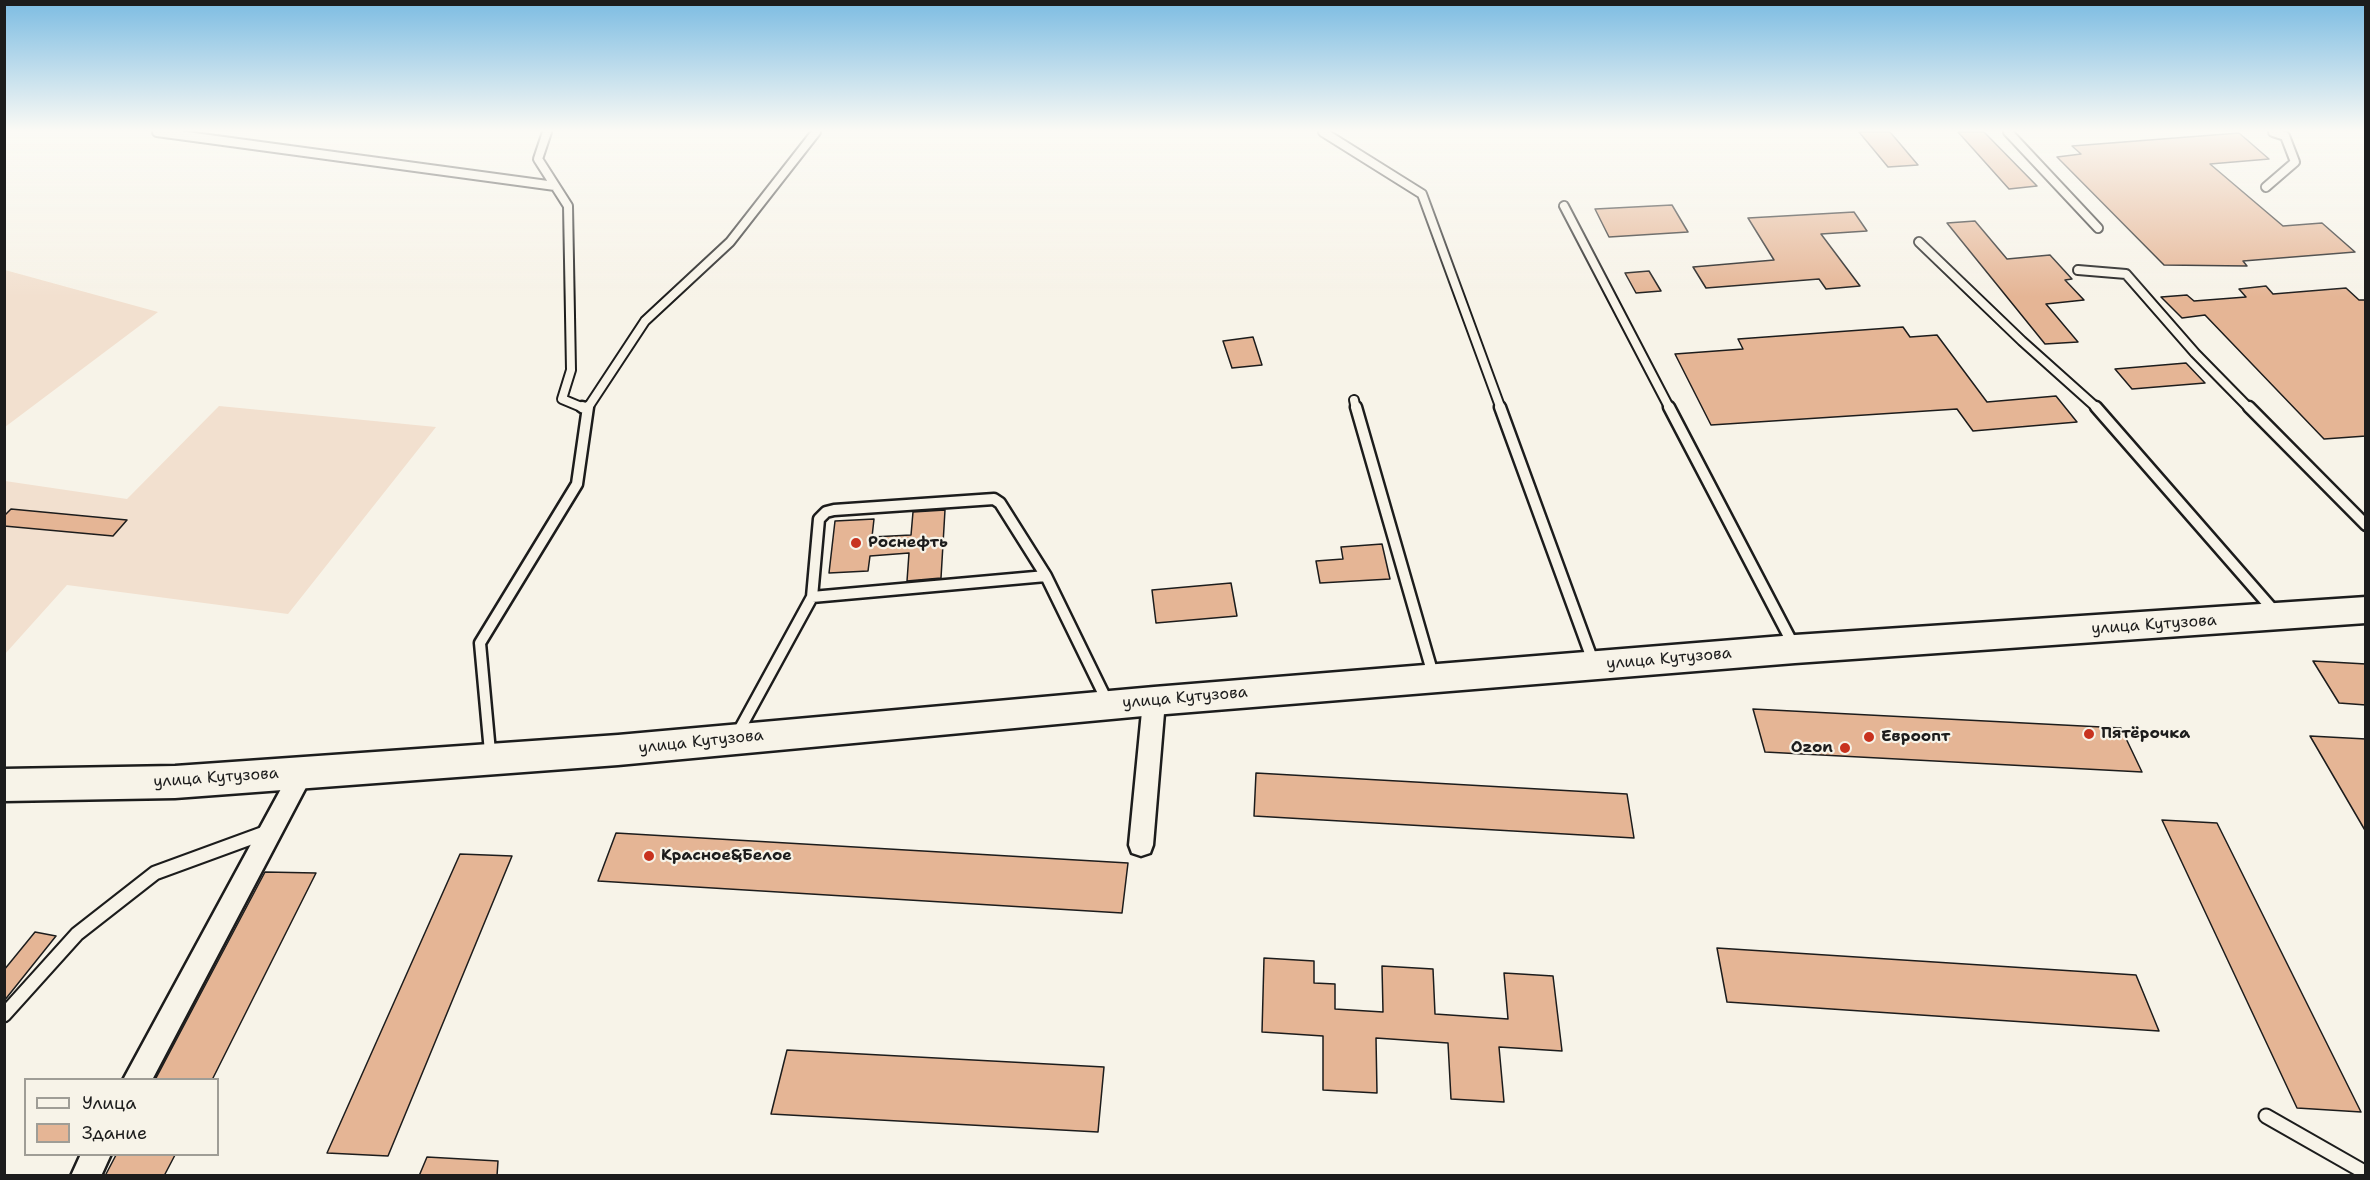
<!DOCTYPE html>
<meta charset="utf-8">
<style>
body{margin:0}
#map{position:relative;width:2370px;height:1180px;overflow:hidden;background:#f7f3e8;font-family:"Shantell Sans",sans-serif}
canvas{display:block}
.frame{position:absolute;inset:0;border:6px solid #1c1c1c;pointer-events:none}
.legend{position:absolute;left:24px;top:1078px;width:195px;height:78px;box-sizing:border-box;background:#f7f3e8;border:2px solid #9f9d96;margin:0;padding:8px 10px;list-style:none;font-size:18px;color:#1c1c1c}
.legend li{display:flex;align-items:center;gap:12px;height:30px}
.legend b{width:30px;border:2px solid #9f9d96}
</style>
<div id="map">
<canvas width="2370" height="1180"></canvas>
<div class="frame"></div>
<ul class="legend">
<li><b style="height:8px;background:#f7f3e8"></b>Улица</li>
<li><b style="height:16px;background:#e5b595"></b>Здание</li>
</ul>
</div>
<script>
const g = document.querySelector('canvas').getContext('2d');
g.lineJoin = 'round';
function fillPath(path, color) { g.fillStyle = color; g.fill(path, 'evenodd'); }
function stroke(path, color, width, dash) { g.strokeStyle = color; g.lineWidth = width; g.lineCap = dash ? 'butt' : 'round'; g.setLineDash(dash || []); g.stroke(path); }
function drawText(font, color, halo, rows, align = 'center') {
  g.font = font + ' "Shantell Sans",sans-serif'; g.lineWidth = 4.5; g.setLineDash([]); g.textBaseline = 'middle'; g.strokeStyle = halo; g.fillStyle = color; for (const [text, x, y, turn = 0] of rows) {
    g.save(); g.translate(x, y); g.rotate((+turn || 0) * Math.PI / 180); g.textAlign = isNaN(turn) ? turn : align; if (halo) g.strokeText(text, 0, 0); g.fillText(text, 0, 0); g.restore();
  }
}
fillPath(new Path2D(`
 M5,270l153,42 -153,115z
 M219,406l217,21 -148,187 -221,-29 -62,69v-173l122,18z`), '#f2e0cf');
const building = new Path2D(`
 M1859,132h31l28,33 -30,2z
 M1958,132h26l53,54 -28,3z
 M2239,133l30,26 -59,5 73,62 39,-3 33,29 -112,9 4,5 -83,-1 -107,-108 24,-3 -9,-8z
 M1672,205l16,27 -79,5 -14,-28z
 M1854,212l13,19 -46,3 39,52 -34,3 -7,-10 -113,9 -13,-21 81,-7 -26,-42z
 M1975,221l32,38 43,-4 22,24 -7,1 19,20 -38,4 32,38 -33,2 -98,-121z
 M1649,271l12,20 -25,2 -11,-20z
 M2266,286l7,8 73,-6 13,12h7v136l-42,3 -119,-124 -23,3 -21,-21 26,-2 7,6 52,-4 -7,-8z
 M1903,327l7,10 27,-2 50,67 69,-6 21,26 -104,9 -16,-22 -246,16 -36,-71 68,-5 -5,-10z
 M1253,337l9,28 -30,3 -9,-27z
 M2186,363l19,20 -73,6 -17,-20z
 M11,509l116,11 -14,16 -109,-10v-10z
 M945,510l-4,68 -34,3 2,-28 -39,3 -2,15 -39,2 6,-52 39,-2 -2,18 39,-2 2,-23z
 M1382,544l8,35 -70,4 -4,-22 27,-2 -2,-12z
 M1231,583l6,33 -81,7 -4,-33z
 M2313,661l53,3v41l-27,-2z
 M1753,709l368,19 21,44 -377,-20z
 M2310,736l56,3v93z
 M1256,773l371,21 7,44 -380,-22z
 M2162,820l55,3 144,289 -64,-4z
 M616,833l512,30 -6,50 -524,-32z
 M460,854l52,2 -124,300 -61,-3z
 M265,872l51,1 -104,207h-57z
 M35,932l21,4 -52,65v-31z
 M1717,948l419,27 23,56 -432,-29z
 M1264,958l50,3v22l21,1v25l48,3 -1,-46 51,3 2,45 73,5 -4,-46 49,3 9,75 -63,-4 5,55 -53,-3 -3,-56 -72,-5 1,55 -54,-3v-54l-61,-4z
 M787,1050l317,17 -6,65 -327,-18z
 M116,1155h59l-11,21h-59z
 M427,1157l71,4 -1,15h-78z`);
fillPath(building, '#e5b595');
stroke(building, '#1c1c1c', 1.5);
const serviceFar2 = new Path2D(`
 M157,132l398,54
 M547,132l-9,27 30,47 3,164 -9,29 24,10
 M1323,132l99,62 79,215
 M2008,132l90,96
 M2266,187l29,-25 -10,-26 -12,-4
 M1564,206l106,203
 M1919,242l103,99 76,68
 M2078,270l48,4 69,79 55,56
 M1354,400l2,9
 M587,409l58,-88 85,-79 86,-110`);
const serviceFar1 = new Path2D(`
 M582,407l5,2
 M1356,407l78,271
 M1500,407l94,257
 M1669,407l126,241
 M2096,407l179,205
 M2249,407l117,118
 M812,597l7,-78 7,-7 8,-2 160,-11 6,4 46,73
 M736,736l76,-139 234,-21 63,129
 M490,752l-10,-109 97,-159 11,-77`);
const service = new Path2D(`
 M489,751l1,7
 M4,1015l73,-81 78,-61 112,-41
 M2266,1116l100,57`);
const minor = new Path2D(`
 M1154,692l8,2 3,7 -12,144 -3,8 -9,3 -9,-3 -3,-8 14,-144 3,-7z
 M302,762l8,3 4,7 -162,308h-29l171,-315z
 M81,1154h30l-10,22h-30z`);
const primary = new Path2D(`
 M2366,597v26l-571,40 -641,52 -536,50 -443,33 -171,3v-32l171,-3 443,-31 536,-48 641,-52z`);
stroke(serviceFar2, '#1c1c1c', 12);
stroke(serviceFar1, '#1c1c1c', 15);
stroke(service, '#1c1c1c', 17);
stroke(minor, '#1c1c1c', 5);
stroke(primary, '#1c1c1c', 5);
stroke(serviceFar2, '#f7f3e8', 8);
stroke(serviceFar1, '#f7f3e8', 10);
stroke(service, '#f7f3e8', 13);
fillPath(minor, '#f7f3e8');
fillPath(primary, '#f7f3e8');
const sky = g.createLinearGradient(0, 0, 0, 297);
sky.addColorStop(0, '#7cbce2');
sky.addColorStop(0.44, '#fbfaf5');
sky.addColorStop(1, '#fbfaf500');
g.fillStyle = sky;
g.fillRect(0, 0, 2370, 297);
for (const [x, y, r, color] of [
 [856,543,6,"#c8321e"],
 [2089,734,6,"#c8321e"],
 [1869,737,6,"#c8321e"],
 [1845,748,6,"#c8321e"],
 [649,856,6,"#c8321e"]
]) { const dot = new Path2D(); dot.arc(x, y, r, 0, 2 * Math.PI); g.fillStyle = color; g.fill(dot); stroke(dot, '#f7f3e8', 2); }
drawText('bold 16px', '#1c1c1c', '#f7f3e8', [
 ["Роснефть",868,543],
 ["Пятёрочка",2101,734],
 ["Евроопт",1881,737],
 ["Ozon",1833,748,"right"],
 ["Красное&Белое",661,856]
], 'left');
drawText('16px', '#1c1c1c', '#f7f3e8', [
 ["улица Кутузова",2154,625,-4],
 ["улица Кутузова",1669,659,-5],
 ["улица Кутузова",1185,698,-5],
 ["улица Кутузова",701,742,-6],
 ["улица Кутузова",216,778,-4]
]);
</script>
